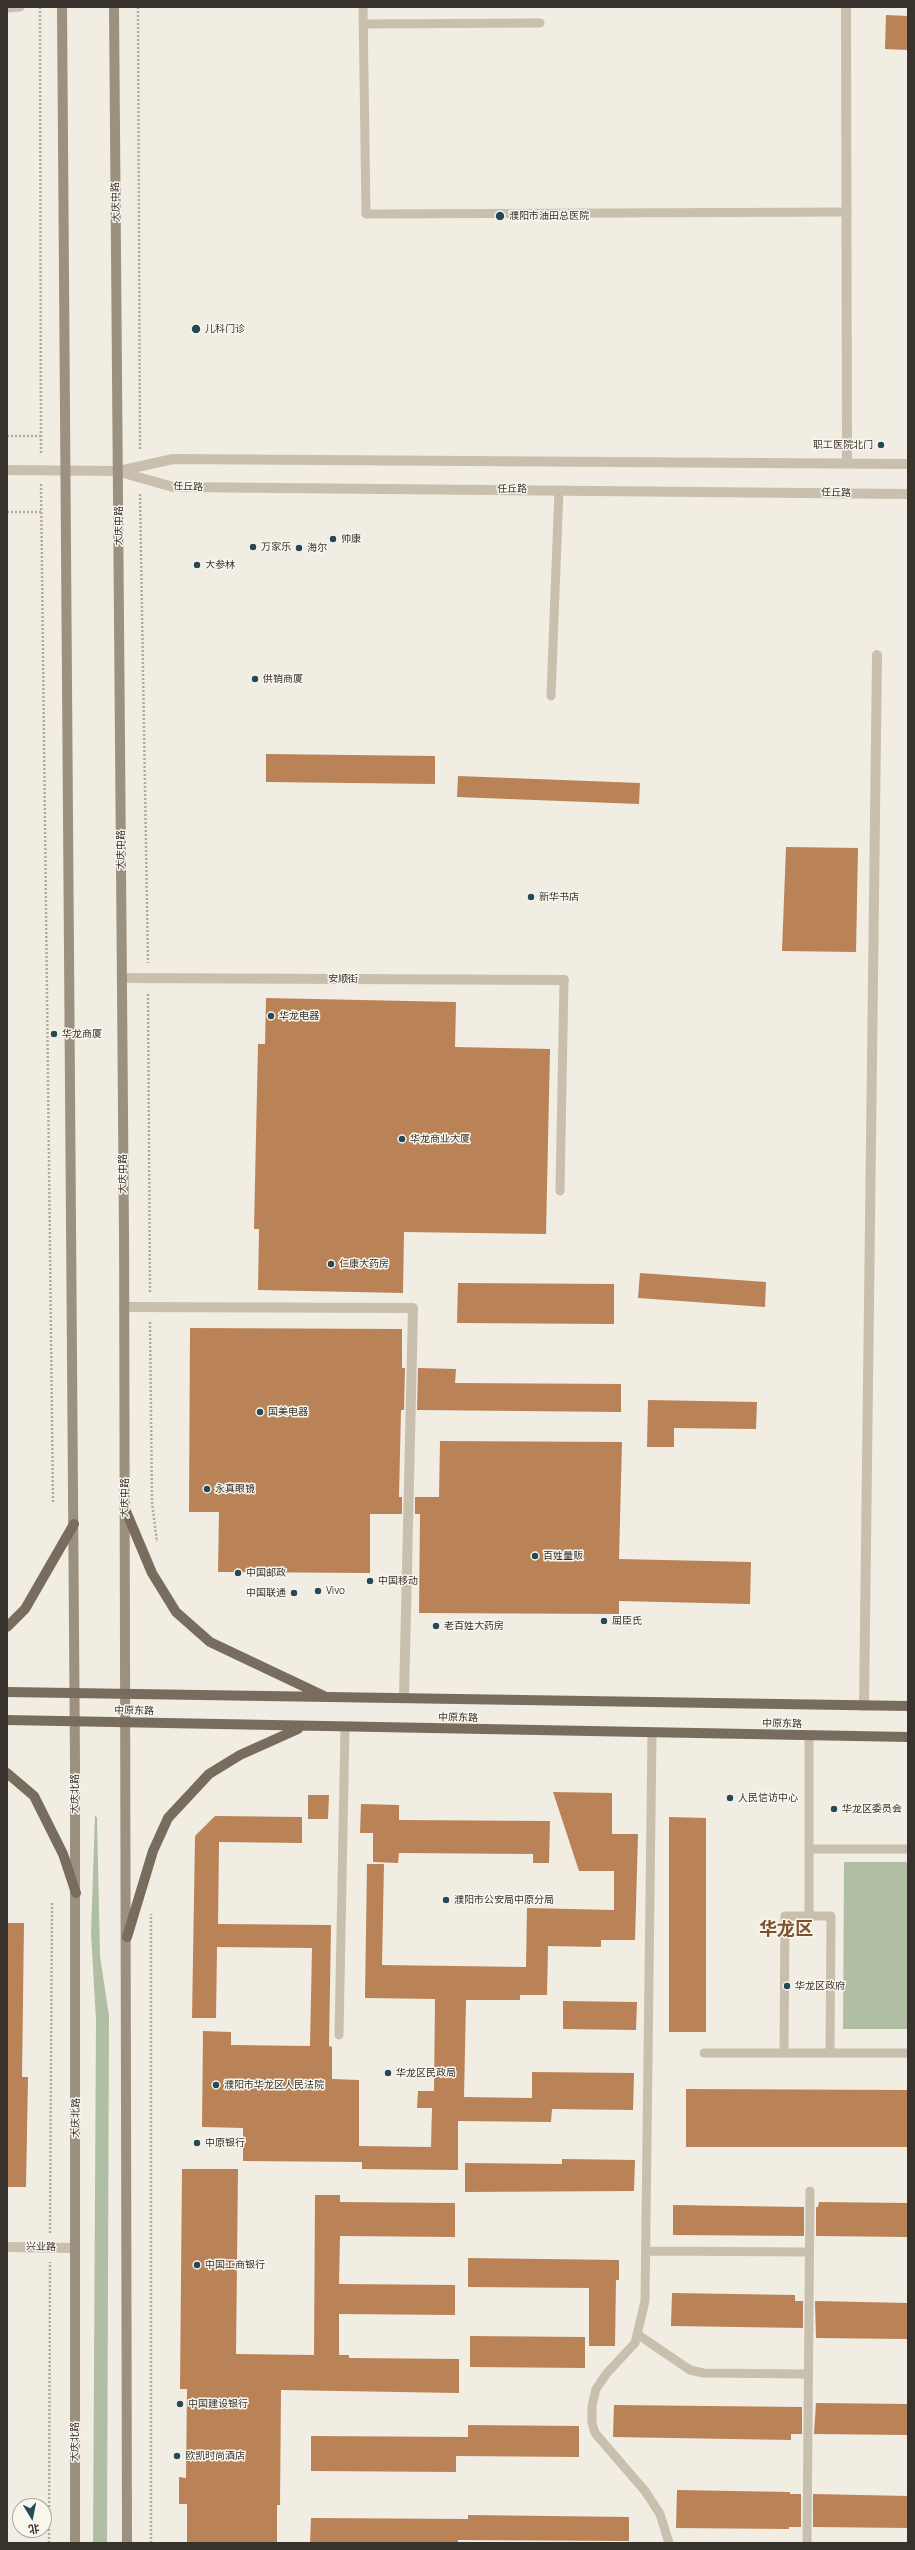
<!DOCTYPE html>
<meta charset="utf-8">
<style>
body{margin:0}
#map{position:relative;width:915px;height:2550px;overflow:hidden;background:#f1ede2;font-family:Manrope,"Noto Sans SC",sans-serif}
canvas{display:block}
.frame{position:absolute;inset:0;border:8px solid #38322c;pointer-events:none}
.north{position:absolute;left:12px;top:2498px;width:40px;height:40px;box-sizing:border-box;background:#f9f6ee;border:1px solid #aca8a0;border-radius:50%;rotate:170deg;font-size:11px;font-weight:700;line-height:16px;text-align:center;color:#38322c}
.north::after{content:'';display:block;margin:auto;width:14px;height:18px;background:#254956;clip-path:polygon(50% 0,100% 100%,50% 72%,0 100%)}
</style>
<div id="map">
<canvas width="915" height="2550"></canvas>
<div class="frame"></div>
<div class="north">北</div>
</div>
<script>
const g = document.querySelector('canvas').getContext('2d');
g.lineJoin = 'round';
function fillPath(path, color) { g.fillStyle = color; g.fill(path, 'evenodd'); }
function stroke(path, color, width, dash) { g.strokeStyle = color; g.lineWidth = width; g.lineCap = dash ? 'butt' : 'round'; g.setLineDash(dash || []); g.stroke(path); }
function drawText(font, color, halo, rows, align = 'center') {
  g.font = font + ' Manrope,"Noto Sans SC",sans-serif'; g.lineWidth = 3; g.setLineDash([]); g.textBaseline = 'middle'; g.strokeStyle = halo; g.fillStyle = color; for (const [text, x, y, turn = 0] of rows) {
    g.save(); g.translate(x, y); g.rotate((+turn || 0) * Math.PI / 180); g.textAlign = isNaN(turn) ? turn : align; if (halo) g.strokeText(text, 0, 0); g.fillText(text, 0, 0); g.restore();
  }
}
fillPath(new Path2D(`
 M95,1815l2,3 3,138 9,60 -2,527h-14l3,-524 -5,-85z
 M844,1862h64v167h-65z`), '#b0bfa3');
fillPath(new Path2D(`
 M886,15l22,1v34l-23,-1z
 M266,754l169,2v28l-169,-2z
 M458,776l182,7 -1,21 -182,-7z
 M786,847l72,1 -2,104 -74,-1z
 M266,998l190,4 -1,45 95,2 -4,185 -142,-2 -1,61 -145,-3 1,-61h-5l4,-185h7z
 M640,1273l126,9 -1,25 -127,-9z
 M458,1283l156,1v40l-157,-1z
 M190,1328l212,1v39h3l-1,42h-3l-2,87h3v17h-32v59l-152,-1 1,-60h-30z
 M418,1368l38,1 -1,14 166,1v28l-204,-2z
 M648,1400l109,2 -1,27 -82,-1v19h-27z
 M440,1441l182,1 -3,117 132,3 -1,42 -131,-3v13l-200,-1 1,-99h-5v-17h24z
 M553,1792l59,1v41h26l-3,106h-34v7l-53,-1 -1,49h-27v5h-54l-2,97 68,1v-26l102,1 -1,37 -81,-1 -1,13 -93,-1v49l-96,-1v-7l-119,-1v-33l-41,-1 1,-96 28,1v13l79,1 2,-98 -95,-1 -1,71h-24l3,-182 20,-20 87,1v26l-83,-1 -1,82 113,1 -2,121 3,1v32l27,1v66l72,1 1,-39h-15l1,-17h16l1,-92 -70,-1 2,-134h17l-2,101 144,2 1,-59 87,2v-39h-35z
 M308,1795h21l-1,24h-20z
 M361,1804l38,1v15l151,1 -1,42h-16v-9l-134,-1 -1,10 -25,-1v-29h-13z
 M669,1817l37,1v214h-37z
 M7,1923h17l-2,154h6l-2,110h-19z
 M563,2001l74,1 -1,28 -73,-1z
 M686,2089l222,1v57h-222z
 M562,2159l73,1 -1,31 -169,1v-29l97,1z
 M182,2169h56l-2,185 78,1 1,-160h25v7l115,1v34l-115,-1 -1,48 116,1v30l-116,-1v41h10v3l110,1v34l-178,-3 -1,115h-3v38h-90v-39h-8v-27l7,1 1,-89h-7z
 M819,2202l89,1v34l-92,-1v-29h2z
 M673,2205l131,2v29l-131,-1z
 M468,2258l151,2v20h-3l-1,66h-26v-58l-121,-1z
 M672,2293l123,2v6h8v27l-132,-2z
 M815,2301l93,2v36l-92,-1z
 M470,2336l115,1v31l-115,-1z
 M816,2403l92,1v31l-94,-1z
 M614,2405l188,2v27h-11v6l-178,-3z
 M468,2425l111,1v31l-123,-1v16l-145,-1v-35l157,1z
 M677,2490l113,2v2h11v33h-12v2l-113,-1z
 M813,2494l95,2v32l-95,-1z
 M468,2515l161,2v24l-171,-1v3h-148l1,-25 157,1z`), '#ba8257');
stroke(new Path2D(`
 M40,7l1,448
 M138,7l2,444
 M7,436h33
 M41,484l12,1020
 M140,494l8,469
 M7,512h35
 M148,994l2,299
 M150,1322l2,180 5,40
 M50,2233l2,-330
 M49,2543l1,-281
 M151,2543v-629`), '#b4aa98', 2.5, [2, 2]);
stroke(new Path2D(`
 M363,7l3,207 481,-2
 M7,8l13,-1
 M363,24l177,-1
 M551,696l8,-206
 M560,1191l4,-211
 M652,1733l-7,568 -10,42 -28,30 -11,16 -4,17v17l3,10 50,58 15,23 9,29
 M809,1849h99
 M809,1916v-180
 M339,2035l6,-307
 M704,2053h204
 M784,2053l1,-137h46l-1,137
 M646,2251l163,1
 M637,2334l53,36 13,3 105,1
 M807,2543l3,-352`), '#c9bfae', 9);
stroke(new Path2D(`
 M846,7l1,456
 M122,978l442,2
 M124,1307l289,1 -9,390
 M864,1706l13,-1051
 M7,2247l68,1`), '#c9bfae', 10);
stroke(new Path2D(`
 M7,470l112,1 54,-12 735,5
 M120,472l53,15 735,7`), '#c9bfae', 10);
stroke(new Path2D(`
 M62,7l13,1756v780
 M114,7c9,845 14,1691 13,2536`), '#9c9080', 10);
stroke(new Path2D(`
 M125,1509l27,64 24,39 34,30 114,54
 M7,1627l18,-18 49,-85
 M7,1692l901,14
 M7,1720l901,17
 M7,1773l27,23 29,58 13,39
 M127,1937l26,-86 15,-33 41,-44 31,-19 58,-26`), '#786c5f', 10);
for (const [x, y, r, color] of [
 [500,216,5,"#254956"],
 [196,329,5,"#254956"],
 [881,445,4,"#254956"],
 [333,539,4,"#254956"],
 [253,547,4,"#254956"],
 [299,548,4,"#254956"],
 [197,565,4,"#254956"],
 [255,679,4,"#254956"],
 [531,897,4,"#254956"],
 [271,1016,4,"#254956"],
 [54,1034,4,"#254956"],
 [402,1139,4,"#254956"],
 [331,1264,4,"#254956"],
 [260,1412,4,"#254956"],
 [207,1489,4,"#254956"],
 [535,1556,4,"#254956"],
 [238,1573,4,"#254956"],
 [370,1581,4,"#254956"],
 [318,1591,4,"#254956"],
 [294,1593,4,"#254956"],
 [604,1621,4,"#254956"],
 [436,1626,4,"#254956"],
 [730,1798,4,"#254956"],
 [834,1809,4,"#254956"],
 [446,1900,4,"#254956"],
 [787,1986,4,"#254956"],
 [388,2073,4,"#254956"],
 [216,2085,4,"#254956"],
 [197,2143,4,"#254956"],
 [197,2265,4,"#254956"],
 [180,2404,4,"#254956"],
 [177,2456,4,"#254956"]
]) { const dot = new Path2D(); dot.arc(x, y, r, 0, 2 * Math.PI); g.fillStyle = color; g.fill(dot); stroke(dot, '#f9f6ee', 1.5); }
drawText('10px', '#38322c', '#f9f6ee', [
 ["大庆中路",116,202,-91],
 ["任丘路",188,487,2],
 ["任丘路",512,489],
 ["任丘路",836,493,1],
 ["大庆中路",119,526,-90],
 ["大庆中路",121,850,-90],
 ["安顺街",343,979],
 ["大庆中路",123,1174,-90],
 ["大庆中路",125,1498,-90],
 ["中原东路",134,1711,1],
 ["中原东路",458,1718,1],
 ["中原东路",782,1724,1],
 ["大庆北路",75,1794,-90],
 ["大庆北路",76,2118,-89],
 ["兴业路",41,2247,1],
 ["大庆北路",75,2442,-90]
]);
drawText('10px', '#38322c', '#f9f6ee', [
 ["濮阳市油田总医院",509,216],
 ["儿科门诊",205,329],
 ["职工医院北门",873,445,"right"],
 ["帅康",341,539],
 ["万家乐",261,547],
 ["海尔",307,548],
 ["大参林",205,565],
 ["供销商厦",263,679],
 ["新华书店",539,897],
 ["华龙电器",279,1016],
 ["华龙商厦",62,1034],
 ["华龙商业大厦",410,1139],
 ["仁康大药房",339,1264],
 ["国美电器",268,1412],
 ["永真眼镜",215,1489],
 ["百姓量贩",543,1556],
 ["中国邮政",246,1573],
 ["中国移动",378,1581],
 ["Vivo",326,1591],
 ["中国联通",286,1593,"right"],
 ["屈臣氏",612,1621],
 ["老百姓大药房",444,1626],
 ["人民信访中心",738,1798],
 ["华龙区委员会",842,1809],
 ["濮阳市公安局中原分局",454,1900],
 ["华龙区政府",795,1986],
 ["华龙区民政局",396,2073],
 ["濮阳市华龙区人民法院",224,2085],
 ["中原银行",205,2143],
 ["中国工商银行",205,2265],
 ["中国建设银行",188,2404],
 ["欧凯时尚酒店",185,2456]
], 'left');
drawText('bold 18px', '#7f502d', '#f9f6ee', [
 ["华龙区",786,1930]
]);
</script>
